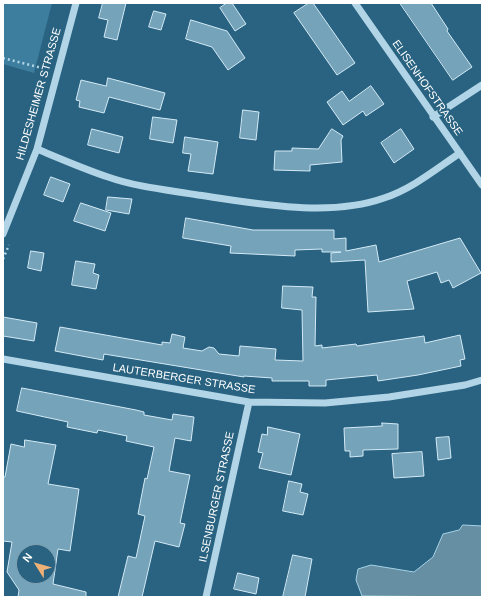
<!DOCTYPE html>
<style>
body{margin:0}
#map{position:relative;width:485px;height:600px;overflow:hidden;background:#296381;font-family:Arial,sans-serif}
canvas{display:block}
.frame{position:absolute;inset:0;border:4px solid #fff;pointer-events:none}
.north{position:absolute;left:16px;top:544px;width:40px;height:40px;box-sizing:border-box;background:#296381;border:1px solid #7fa1b3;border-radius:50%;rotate:307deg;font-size:11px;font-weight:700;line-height:16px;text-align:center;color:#fff}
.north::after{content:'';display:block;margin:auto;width:14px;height:18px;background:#edb178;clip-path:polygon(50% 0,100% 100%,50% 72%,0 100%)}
</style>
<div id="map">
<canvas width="485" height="600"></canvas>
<div class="frame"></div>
<div class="north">N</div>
</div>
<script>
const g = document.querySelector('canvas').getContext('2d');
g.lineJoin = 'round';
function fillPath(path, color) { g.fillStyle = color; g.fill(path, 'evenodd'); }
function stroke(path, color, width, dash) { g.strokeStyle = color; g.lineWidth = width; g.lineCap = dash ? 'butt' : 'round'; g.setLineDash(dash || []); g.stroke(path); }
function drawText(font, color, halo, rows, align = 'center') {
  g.font = font + ' Arial,sans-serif'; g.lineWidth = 4; g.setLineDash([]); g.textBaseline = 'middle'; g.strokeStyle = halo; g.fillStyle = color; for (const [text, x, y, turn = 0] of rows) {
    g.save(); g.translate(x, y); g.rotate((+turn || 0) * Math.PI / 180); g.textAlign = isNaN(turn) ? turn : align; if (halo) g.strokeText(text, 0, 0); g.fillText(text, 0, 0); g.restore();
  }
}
fillPath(new Path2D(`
 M3,3h49l-18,70 -31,-9z`), '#3d7e9e');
const water = new Path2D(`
 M463,525l19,1v71l-120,-1 -6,-16 2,-11 13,-4 43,7 19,-15 10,-23 16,-4z`);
fillPath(water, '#678fa3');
stroke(water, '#a5d2e6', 1);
const building = new Path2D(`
 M103,3h23l-9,37 -13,-3 4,-17 -9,-2z
 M227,3h5l14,21 -11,7 -15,-23z
 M309,3h4l42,60 -18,12 -43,-62z
 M400,3h31l17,26 -1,2 25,36 -19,13z
 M154,11l12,3 -5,16 -12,-3z
 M191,20l36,11 18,27 -17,12 -16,-23 -26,-8z
 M108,78l57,15 -5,17 -51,-13 -5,16 -25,-6 1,-6 -4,-1 5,-20 25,6z
 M371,86l13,18 -18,12 -3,-5 -20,14 -16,-23 15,-11 7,10z
 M243,110l16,2 -3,28 -16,-2z
 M153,117l24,3 -4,23 -23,-4z
 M92,129l31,8 -4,16 -31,-8z
 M332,129l11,7 -2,4 1,22 -32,3v6l-36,-1 1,-19h17v-3l26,1z
 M401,129l13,20 -20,14 -13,-20z
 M185,137l33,5 -5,32 -25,-3 3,-17 -8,-1z
 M51,177l19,7 -7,18 -19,-7z
 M108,197l24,2 -3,15 -23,-4z
 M81,203l30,10 -6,18 -31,-10z
 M186,218l67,12h81v9l12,-1v13l30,-6 3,17 81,-24 21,35 -28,15 -4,-8 -8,3 -4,-11 -30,9 7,28 -46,3 -3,-52 -34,2v-9l10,-1h-19v-3l-27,1v6l-65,-3 1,-7 -48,-8z
 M31,251l13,2 -3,18 -13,-3z
 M76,261l19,3 -2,9 6,2 -3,14 -24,-4z
 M283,286l30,1 -1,10h4l-1,49 7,-1v3l34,-4 1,2 67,-10 1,7 35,-8 5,24 -5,1 1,6 -43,9 -40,6 -1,-6 -51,5v6h-17v-5h-37v-3l-28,-2v1l-140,-23 -1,6 -48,-9 5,-24 102,18v-3l8,1 2,-9 13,3 -2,11 19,3 7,-4 5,1 5,6 20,2 1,-10 36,3 -1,11 28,1 -1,-51 -20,-2z
 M3,317l34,6 -3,18 -31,-5z
 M22,388l114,22 8,2v3l28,5 1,-6 21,3 -3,24 -16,-3 -6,33 21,4 -10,48 5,1 -6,23 -24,-6 -13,56h-24l10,-41 8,2 9,-42 -7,-2 7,-36 2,1 7,-32 -28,-6 1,-5 -29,-6 -1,3 -30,-6 1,-5 -51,-11z
 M382,423l16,1v25l-35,1v6l-13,1v-6h-5l-1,-23 38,-2z
 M268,427l32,7 -9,41 -32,-7 4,-15 -5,-1 4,-18 5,1z
 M449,437l2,21 -13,2 -2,-22z
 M25,440l31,5 -8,39 31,5 -9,62 -12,-2 -5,35 33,8v5h-68l1,-7 -12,-18 5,-30 -9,-1v-64h2l6,-33 13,3zM24,552h24v24h-24z
 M422,452l2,24 -30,2 -2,-24z
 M289,481l13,3 -2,8 8,2 -5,21 -20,-4z
 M293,555l19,4 -7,38h-22z
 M238,573l21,5 -3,16 -22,-5z`);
fillPath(building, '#74a3ba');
stroke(building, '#d4eaf5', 1);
stroke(new Path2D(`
 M3,58l43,11
 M3,259l6,-14`), '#b1d5e6', 2.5, [2, 3]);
stroke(new Path2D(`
 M355,3l127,182
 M433,117l49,-32
 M37,149c24,10 47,20 71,28 28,10 60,13 90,18 57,8 130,23 186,3 28,-9 52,-29 76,-45
 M3,234l34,-85 39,-146
 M3,359l246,43 76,1 64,-6 76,-12 17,-5
 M206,597l43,-195`), '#b1d5e6', 7);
drawText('11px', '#fff', '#296381', [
 ["ELISENHOFSTRASSE",427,88,55],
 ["HILDESHEIMER STRASSE",39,94,-74],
 ["LAUTERBERGER STRASSE",184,379,9],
 ["ILSENBURGER STRASSE",217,497,-78]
]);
</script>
